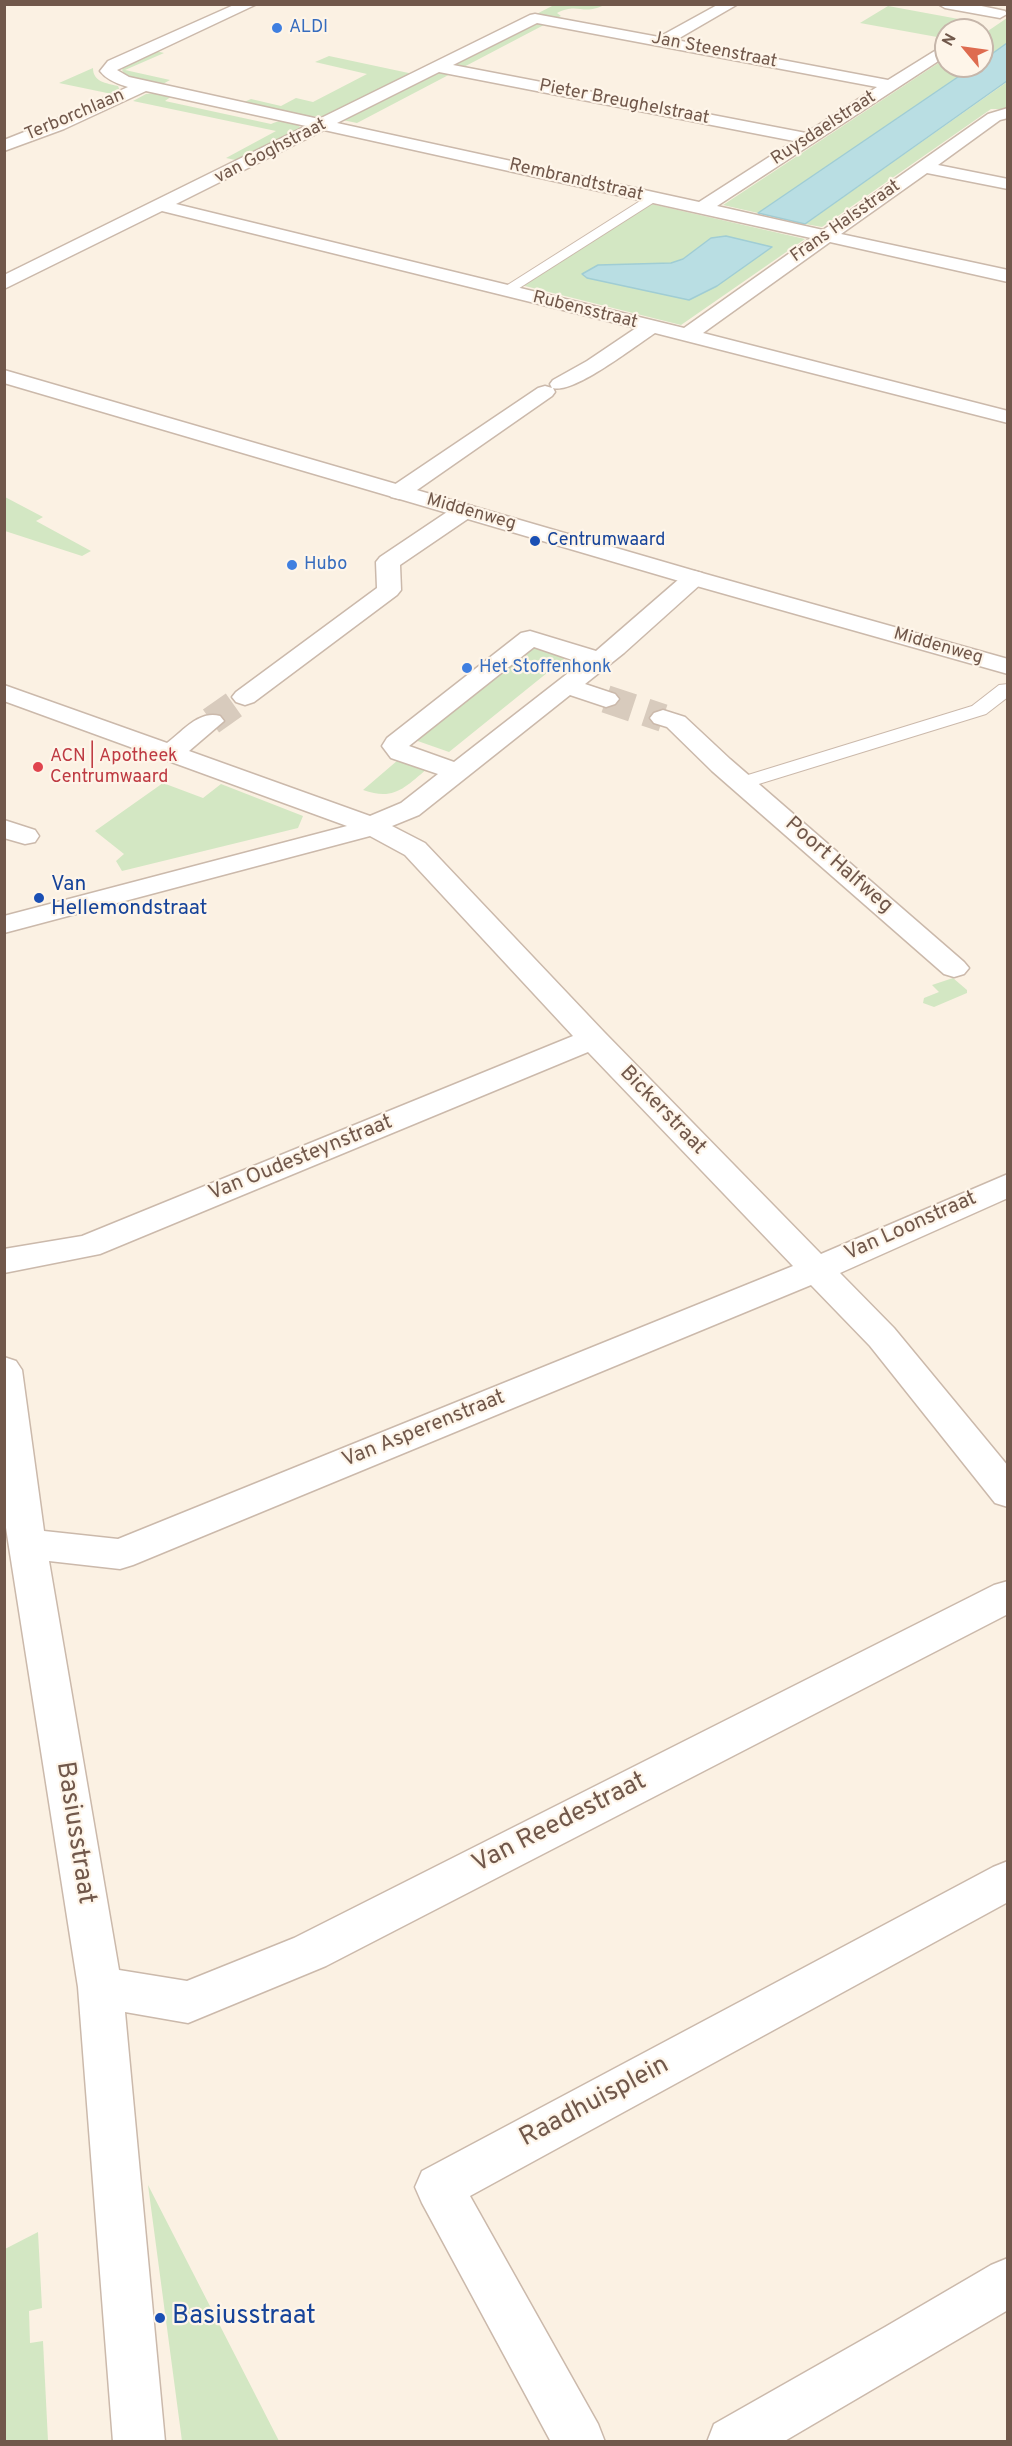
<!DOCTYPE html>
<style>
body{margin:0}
#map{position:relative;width:1012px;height:2446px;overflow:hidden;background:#fbf1e3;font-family:Overpass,sans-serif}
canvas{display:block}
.frame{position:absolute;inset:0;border:6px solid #71584b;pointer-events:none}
.north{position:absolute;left:934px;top:18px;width:60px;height:60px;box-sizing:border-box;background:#fef5e9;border:2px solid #c6b6aa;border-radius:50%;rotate:299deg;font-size:16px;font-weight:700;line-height:24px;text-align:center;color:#71584b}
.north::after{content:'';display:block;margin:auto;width:21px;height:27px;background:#de6b4f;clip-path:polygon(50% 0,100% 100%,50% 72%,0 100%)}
</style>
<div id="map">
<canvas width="1012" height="2446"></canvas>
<div class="frame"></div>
<div class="north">N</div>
</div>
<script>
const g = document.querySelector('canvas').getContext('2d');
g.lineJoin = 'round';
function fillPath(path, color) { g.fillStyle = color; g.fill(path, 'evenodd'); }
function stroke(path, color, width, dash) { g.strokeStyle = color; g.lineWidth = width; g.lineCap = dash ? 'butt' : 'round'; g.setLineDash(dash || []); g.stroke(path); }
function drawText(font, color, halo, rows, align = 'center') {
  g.font = font + ' Overpass,sans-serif'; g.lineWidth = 4.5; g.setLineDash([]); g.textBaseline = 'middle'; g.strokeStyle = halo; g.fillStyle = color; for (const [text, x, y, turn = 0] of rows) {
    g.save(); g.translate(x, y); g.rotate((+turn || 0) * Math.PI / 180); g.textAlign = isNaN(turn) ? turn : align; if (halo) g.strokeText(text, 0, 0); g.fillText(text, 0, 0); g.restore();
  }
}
fillPath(new Path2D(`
 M554,5h50c-21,11 -26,-3 -47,8l4,3 -204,107 -34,-7 -19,1 -62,-14 9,-4 30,7 15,-8 17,4 54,-28 -52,-12 14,-6 89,19z
 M888,6l76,14 -27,17 -77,-14z
 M1007,18v25l-25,18v-26z
 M152,50l12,3 -39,17 45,10 -9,5 -36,-10 -3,-5 2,-4z
 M946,58v8h28l-216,147 -35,-8z
 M93,68c0,14 13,15 25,18l2,5 -8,3 -53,-11z
 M1007,82v27h-16l-169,118 -17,-3z
 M156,93l16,3 -7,5 106,23c9,-5 22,-5 30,4l-61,33 -14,-3 50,-27 -143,-30 13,-7z
 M647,203l158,36 -124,86 -160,-40zM726,236l46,11 -83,53 -102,-22 -4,-4 15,-9 73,-2 12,-4 29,-21z
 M5,497l38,20 -7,4 55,30 -9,5 -77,-25z
 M533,644l35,12 -119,96 -37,-13z
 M398,760l29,9c-23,19 -33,32 -64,21z
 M163,783l40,15 18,-14 82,32 -5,12 -176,43 -6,-10 8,-7 -29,-23z
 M953,978l14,12v3l-33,14 -11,-4 1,-5 15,-6 -7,-7z
 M148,2185l131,256h-97z
 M38,2232l4,76 -13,3 1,32 13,-2 5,100h-43v-192z`), '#d3e7c3');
const water = new Path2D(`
 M1007,43v38l-202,143 -47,-11 216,-147h8v-5z
 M726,236l46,11 -55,39 -28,14 -102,-22 -5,-4 16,-9 73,-2 12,-4 28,-21z`);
fillPath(water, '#b9dee3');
stroke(water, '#a0cdd4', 1.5);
stroke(new Path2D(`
 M606,699l57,19
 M211,721l34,-24`), '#d8cbbd', 28, [28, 14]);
const pedestrian = new Path2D(`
 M651,194l5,1 2,3 -2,3 -146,93h-10l-2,-3z
 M1008,684v13l-22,17 -237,73h-14l-3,-4 3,-4 237,-73 27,-21z`);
const minor = new Path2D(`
 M236,4h21l-140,66 12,7 190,42 211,-104 5,-1 124,23 60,-33h19l-62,36 212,40 58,-36v12l-229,150 106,24 165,-116 20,-6v10l-8,2 -62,45 70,14v10l-81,-16 -86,61 167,36v12l-178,-40 -127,91 305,78v12l-353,-90c-20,13 -81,61 -102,55l2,4 -3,4 -145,101 -8,2 -8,-2 -3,-5 3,-5 147,-99 7,-2 7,2 -2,-4 3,-4 34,-19 49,-33 -474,-117 -158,78v-14l302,-149 -160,-35 -82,38 -60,22v-11l48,-19 76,-34c-10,-3 -21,-7 -28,-16l8,-10zM537,23l340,64 -71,46 -353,-68zM439,72l355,69 -95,61 -362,-79zM324,130l487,108 -127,90 -508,-124z
 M938,4h34l33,7 2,3 -7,4 -55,-10z
 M464,504l8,2 3,5 -3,5 -72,49 1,25 -4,5 -143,107 -9,3 -9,-3 -4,-5 4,-5 141,-104 -1,-26 4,-5 76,-51z
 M694,571l8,2 4,5 -4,5 -78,70 -39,31 30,10 4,5 -4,5 -9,3 -36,-12 -151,120 -27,11 33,17 179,189 217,222 187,-80v24l-168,75 54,55 114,138v41l-13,-4 -125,-157 -59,-61 -678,280 -13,4 -71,-8 70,409 68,11 107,-43 700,-353 14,-4v33l-682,352 -138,57 -63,-11 40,430h-52l-35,-455 -74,-472v-158l12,4 6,9 22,161 74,8 675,-273 -205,-214 -488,202 -96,19v-24l78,-13 491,-200 -168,-181 -35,-19 -366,97v-17l343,-90 -343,-125v-16l163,58c16,-12 32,-33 53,-27l4,5 -35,30 181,65 31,-13 37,-29 -47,-16 -9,-12 5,-8 134,-105 9,-2 66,20 90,-78zM534,647l47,16 -127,99 -45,-16z
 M663,710l22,7 45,42 234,203 5,6 -5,6 -10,3 -10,-3 -232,-203 -45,-44 -13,-4 -4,-5 4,-5z
 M4,820l31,10 4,6 -4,6 -10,2 -21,-6z
 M1008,1861v41l-538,294 128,228 7,18h-54l-129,-239 -7,-16 7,-16 571,-304z
 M1008,2258v52l-225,132h-76l7,-18 171,-97 106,-62z`);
const tertiary = new Path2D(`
 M4,370l698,203 306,86v15l-322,-91 -682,-200z`);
stroke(pedestrian, '#cbb9ab', 2);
stroke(minor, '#cbb9ab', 3);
stroke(tertiary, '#cbb9ab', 3);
fillPath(pedestrian, '#fff');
fillPath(minor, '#fff');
fillPath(tertiary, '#fff');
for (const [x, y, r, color] of [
 [277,28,6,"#3f7fe0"],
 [535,541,6,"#1a4fb4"],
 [292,565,6,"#3f7fe0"],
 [467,668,6,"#3f7fe0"],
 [38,767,6,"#e0444e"],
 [39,898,6,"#1a4fb4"],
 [160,2318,6,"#1a4fb4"]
]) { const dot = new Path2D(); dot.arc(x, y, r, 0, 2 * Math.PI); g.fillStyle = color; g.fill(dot); stroke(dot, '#fef5e9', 2); }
drawText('18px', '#366cbe', '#fef5e9', [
 ["ALDI",289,28],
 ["Hubo",304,565],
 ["Het Stoffenhonk",479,668]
], 'left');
drawText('18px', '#71584b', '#fef5e9', [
 ["Jan Steenstraat",714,51,11],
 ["Pieter Breughelstraat",624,103,11],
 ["Terborchlaan",75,116,-23],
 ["Ruysdaelstraat",824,129,-33],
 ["van Goghstraat",271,152,-27],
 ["Rembrandtstraat",576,181,13],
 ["Frans Halsstraat",846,222,-35],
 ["Rubensstraat",585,311,14],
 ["Middenweg",471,513,16],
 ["Middenweg",938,647,16]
]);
drawText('18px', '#164399', '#fef5e9', [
 ["Centrumwaard",547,541]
], 'left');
drawText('18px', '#be3a42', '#fef5e9', [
 ["ACN | Apotheek",50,757],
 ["Centrumwaard",50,778]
], 'left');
drawText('21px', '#71584b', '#fef5e9', [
 ["Poort Halfweg",838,866,41],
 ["Bickerstraat",662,1111,46],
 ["Van Oudesteynstraat",301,1159,-22],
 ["Van Loonstraat",911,1227,-24],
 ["Van Asperenstraat",424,1430,-22]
]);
drawText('21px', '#164399', '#fef5e9', [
 ["Van",51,886],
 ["Hellemondstraat",51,910]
], 'left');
drawText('26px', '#71584b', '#fef5e9', [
 ["Van Reedestraat",560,1824,-27],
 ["Basiusstraat",74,1833,81],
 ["Raadhuisplein",595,2103,-28]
]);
drawText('26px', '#164399', '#fef5e9', [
 ["Basiusstraat",172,2318]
], 'left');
</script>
